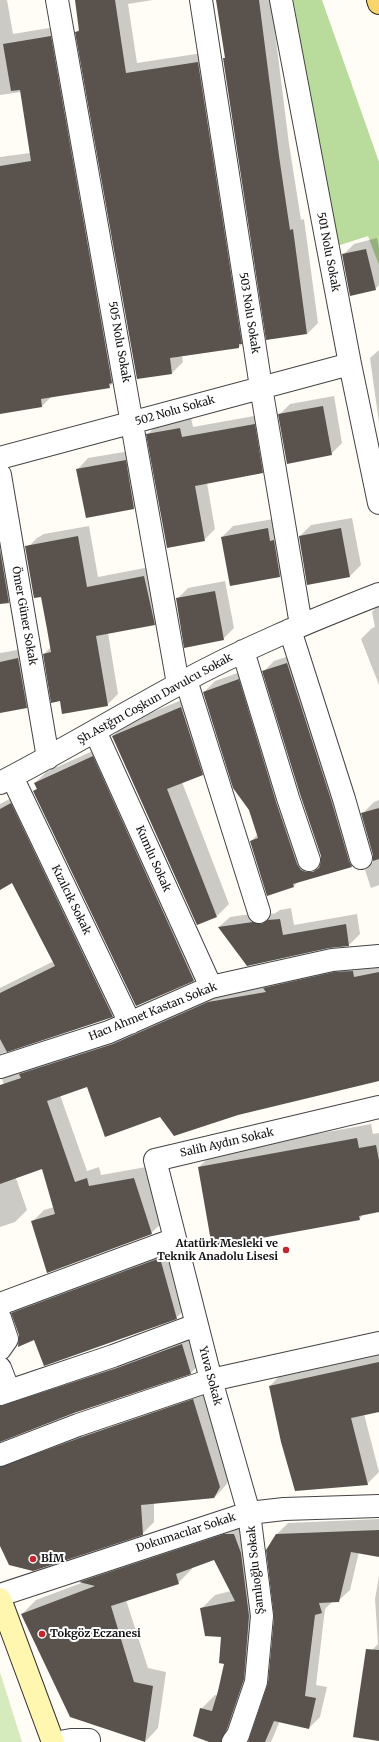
<!DOCTYPE html>
<meta charset="utf-8">
<style>
body{margin:0}
canvas{display:block;background:#fffdf5}
</style>
<canvas width="379" height="1742"></canvas>
<script>
const g = document.querySelector('canvas').getContext('2d');
g.lineJoin = 'round';
function fillPath(path, color) { g.fillStyle = color; g.fill(path, 'evenodd'); }
function stroke(path, color, width, dash) { g.strokeStyle = color; g.lineWidth = width; g.lineCap = dash ? 'butt' : 'round'; g.setLineDash(dash || []); g.stroke(path); }
function drawText(font, color, halo, rows, align = 'center') {
  g.font = font + ' Merriweather,serif'; g.lineWidth = 4; g.setLineDash([]); g.textBaseline = 'middle'; g.strokeStyle = halo; g.fillStyle = color; for (const [text, x, y, turn = 0] of rows) {
    g.save(); g.translate(x, y); g.rotate((+turn || 0) * Math.PI / 180); g.textAlign = isNaN(turn) ? turn : align; if (halo) g.strokeText(text, 0, 0); g.fillText(text, 0, 0); g.restore();
  }
}
fillPath(new Path2D(`
 M0,1672l22,70h-22z`), '#d5ebbd');
fillPath(new Path2D(`
 M293,0h29l57,162v103l-11,-29 -31,10z`), '#b9dc9c');
fillPath(new Path2D(`
 M0,0h7l6,34 48,-8 59,350 -11,11 -57,9 -10,10 -42,7v-256l30,-4 -9,-61 -21,3z
 M76,0h77l-25,4 9,59 72,-11 41,284 -11,11 -57,9 1,6 -11,11 -34,5 -62,-346 4,-3z
 M217,0h54l18,144 12,76 3,-1 14,104 -11,11 -83,-275 2,-2z
 M377,238l2,10v37l-4,4 -32,-34 11,-11z
 M379,350v73l-9,-65z
 M334,396l8,47 -11,11 -52,-39 11,-11z
 M265,414l8,47 -11,11 -55,11 8,46 -11,11 -56,-106 10,-11 33,-6 2,10z
 M136,450l9,48 -11,10 -47,9 -9,-48 10,-11z
 M279,518l12,47 -11,11 -58,-39 11,-11z
 M352,518l9,47 -11,11 -50,-40 11,-11z
 M89,526l9,51 57,-11 10,47 -11,11 -46,9 10,61 -11,11 -47,-5 -16,-46 7,-7 -9,-51 -16,-47 11,-11 7,-4z
 M11,543l8,48 -11,11 -8,1v-58z
 M225,581l9,47 -11,11 -46,-40 11,-11z
 M379,604v81l-18,-46 11,-11 3,-1 -3,-15z
 M29,648l8,48 -11,11 -26,5v-59z
 M298,653l64,203 -10,10 -54,16 -4,4 -26,9 -17,-54 7,-7 -54,-142 11,-11 34,-12 68,193h5v-6l-59,-184 11,-11z
 M194,695l21,66 -13,13 -20,8 47,122 -12,12 -104,-180 13,-13z
 M104,746l101,222 -11,12 -58,25 -102,-213 3,-4 -2,-5 11,-11z
 M23,792l102,211 -13,13 -112,38v-66l54,-27 -42,-79 -12,6v-84z
 M379,800v85l-8,3 -6,-18 8,-8 1,-7 -12,-41 12,-12z
 M291,908l3,17 63,-11 3,20 -11,11 -20,2 -110,-20 11,-10 34,-5 10,2 6,-4z
 M379,963v117l-218,36 -73,-31 -28,10 27,76 12,-4 2,8 45,-8 17,55 -12,11 -119,-11 12,-12 10,-3 -11,-39 -9,3 -32,-92 12,-11 206,-77 56,-14z
 M371,1124l2,10 6,-1v78l-15,3 -5,5 -160,-52 14,-14z
 M9,1158l18,52 -12,12 -15,5v-66z
 M176,1243l17,59 -17,16 -142,21 -14,-4 -8,-22 17,-16z
 M194,1332l9,28 -12,13 -118,39 -73,29v-56z
 M379,1353v57l-15,4 15,58 -12,12 -97,-98 11,-12z
 M206,1388l26,86 -6,11 -12,13 -60,5v19l-12,12 -142,6v-95z
 M379,1519v37l-20,-4 -9,38 -12,11h-5l-8,8 -9,76 11,2 -7,30 -11,11 -29,-7 -9,21h-22l20,-58 6,-67 2,-83 11,-11z
 M248,1521l9,144 -33,77h-12l-11,-33 14,-14 3,1 7,-33 -3,-27 -21,-27 14,-14 16,-4 -17,-32 -23,8 1,2 -14,14 -52,17 22,68 18,4 -8,56 -13,14 -123,-128 14,-14 48,-18 -3,-1 13,-12z
 M379,1576v164l-12,-85 11,-11 -3,-45z`), '#0003');
fillPath(new Path2D(`
 M75,0h40l11,73 72,-11 44,282h-3v4l-69,10 2,16 -35,5 -62,-347 4,-1z
 M216,0h43l20,156 11,74 3,-1 14,105 -41,6 -43,-282h2z
 M51,36l61,347 -3,1 1,4 -69,11 1,8 -42,7v-248l31,-5 -11,-71 -9,1 -8,-47z
 M366,249l10,41 -26,6 -8,-42z
 M323,406l9,49 -45,9 -9,-50z
 M255,424l8,49 -68,13 10,55 -38,7 -21,-114 34,-6 2,9z
 M126,460l8,49 -48,9 -10,-49z
 M268,528l2,13 4,-1 6,37 -50,9 -9,-49z
 M341,528l9,49 -43,8 -8,-49z
 M78,536l9,51 57,-11 11,49 -59,11 12,70 -46,8 -2,-13 -9,2 -8,-49 8,-2 -4,-23 -6,-32 -7,1 -9,-52z
 M0,550l9,53 -9,1z
 M215,591l9,49 -40,8 -8,-50z
 M18,658l9,50 -27,5v-51z
 M287,663l45,140 17,58 3,6 -59,17 1,3 -27,9 -17,-55 8,-3 -9,-28 -16,-22 -30,-96 36,-13 37,123 21,62 4,6 5,2h7l6,-4 2,-6v-6l-21,-62 -38,-123z
 M181,707l22,68 -36,14 50,128 -20,8 -85,-189z
 M93,756l101,225 -58,25 -103,-215 4,-2 -3,-6z
 M11,803l102,214 -106,35 -7,-13v-46l55,-27 -43,-83 -12,7v-81z
 M379,808v51l-6,2v-6l-12,-42z
 M280,919l3,16 63,-11 3,22 -20,2 -82,18 -29,-39 35,-5 9,2 6,-4z
 M353,971l1,6 25,-5v109l-141,34 -64,21 -14,-19 -55,20 -18,-50 -40,14 28,81 12,-4 2,8 45,-8 18,56 -105,39 -16,-52 24,-7 -13,-45 -42,15v-99l21,-7 -2,-4 94,-30 95,-42 58,-10 -3,-4 71,-16z
 M357,1138l2,10 17,-3 3,15v52l-20,4 1,4 -148,27 -14,-80z
 M160,1258l17,61 -133,47 -10,-26 -16,7 1,-12 -8,-22z
 M182,1344l9,30 -117,39 -74,29v-36l117,-38z
 M379,1362v50l-28,6 17,67 -73,6 -14,-49 -12,-56z
 M193,1399l27,88 -6,11 -73,7 2,30 -110,36 -24,-6 -9,-19v-79l82,-30z
 M379,1530v27l-28,-5 -12,50 -20,1 3,10 -7,2 -10,81 11,2 -7,31 -35,-8 -9,21h-17l20,-59 6,-66 -8,-67 10,-16z
 M224,1534h10l7,19 8,63 -5,63 -17,50 -6,13h-12l-16,-6 7,-28 12,3 6,-20 6,-27 -5,-1 2,-26 -16,-1 -5,-28 35,-7 -21,-41 -38,14 3,10 -68,22 23,76 19,4 -8,56 -75,-25 -49,-103 74,-28 -16,-4z
 M366,1649l13,1v91l-26,-4z`), '#5a524d');
const street = new Path2D(`
 M57,0l121,684
 M201,0l60,387 40,238
 M281,0l69,364 29,139
 M0,458l350,-94
 M0,475l48,283
 M290,630l54,169 17,59
 M243,651l45,147 21,62
 M186,680l73,232
 M95,731l116,256
 M12,777l118,246
 M0,783c60,-31 118,-66 177,-98 65,-36 133,-64 202,-91
 M0,1067l109,-35 102,-45 121,-27 47,-4
 M0,1304l175,-65
 M0,1318l7,21 -7,10
 M0,1368l9,23
 M0,1394l113,-38 83,-31
 M0,1455l78,-30 133,-45 168,-37
 M0,1595l249,-82 35,-4 95,-3
 M60,1742l11,-2h18
 M233,1742l5,-7 18,-53 6,-66 -13,-103 -38,-133 -56,-220 224,-53`);
const secondary = new Path2D(`
 M0,1599l53,143`);
const primary = new Path2D(`
 M378,0l1,3`);
stroke(street, '#444', 24);
stroke(secondary, '#333', 24);
stroke(primary, '#222', 24);
stroke(street, '#fff', 22);
stroke(secondary, '#fff6b0', 22);
stroke(primary, '#f9d66b', 22);
for (const [x, y, r, color] of [
 [286,1250,4,"#c4262e"],
 [33,1559,4,"#c4262e"],
 [42,1634,4,"#c4262e"]
]) { const dot = new Path2D(); dot.arc(x, y, r, 0, 2 * Math.PI); g.fillStyle = color; g.fill(dot); stroke(dot, '#fff', 1.5); }
drawText('11px', '#111', '#fff', [
 ["501 Nolu Sokak",328,252,79],
 ["503 Nolu Sokak",249,313,81],
 ["505 Nolu Sokak",119,342,80],
 ["502 Nolu Sokak",175,411,-16],
 ["Ömer Güner Sokak",24,616,80],
 ["Şh.Astğm Coşkun Davulcu Sokak",155,699,-29],
 ["Kumlu Sokak",153,859,66],
 ["Kızılcık Sokak",71,900,64],
 ["Hacı Ahmet Kastan Sokak",153,1012,-22],
 ["Salih Aydın Sokak",227,1143,-13],
 ["Yuva Sokak",210,1376,75],
 ["Dokumacılar Sokak",186,1533,-18],
 ["Şamlıoğlu Sokak",256,1570,-96]
]);
drawText('bold 11px', '#111', '#fff', [
 ["Atatürk Mesleki ve",278,1244,"right"],
 ["Teknik Anadolu Lisesi",278,1257,"right"],
 ["BİM",41,1559],
 ["Tokgöz Eczanesi",50,1634]
], 'left');
</script>
